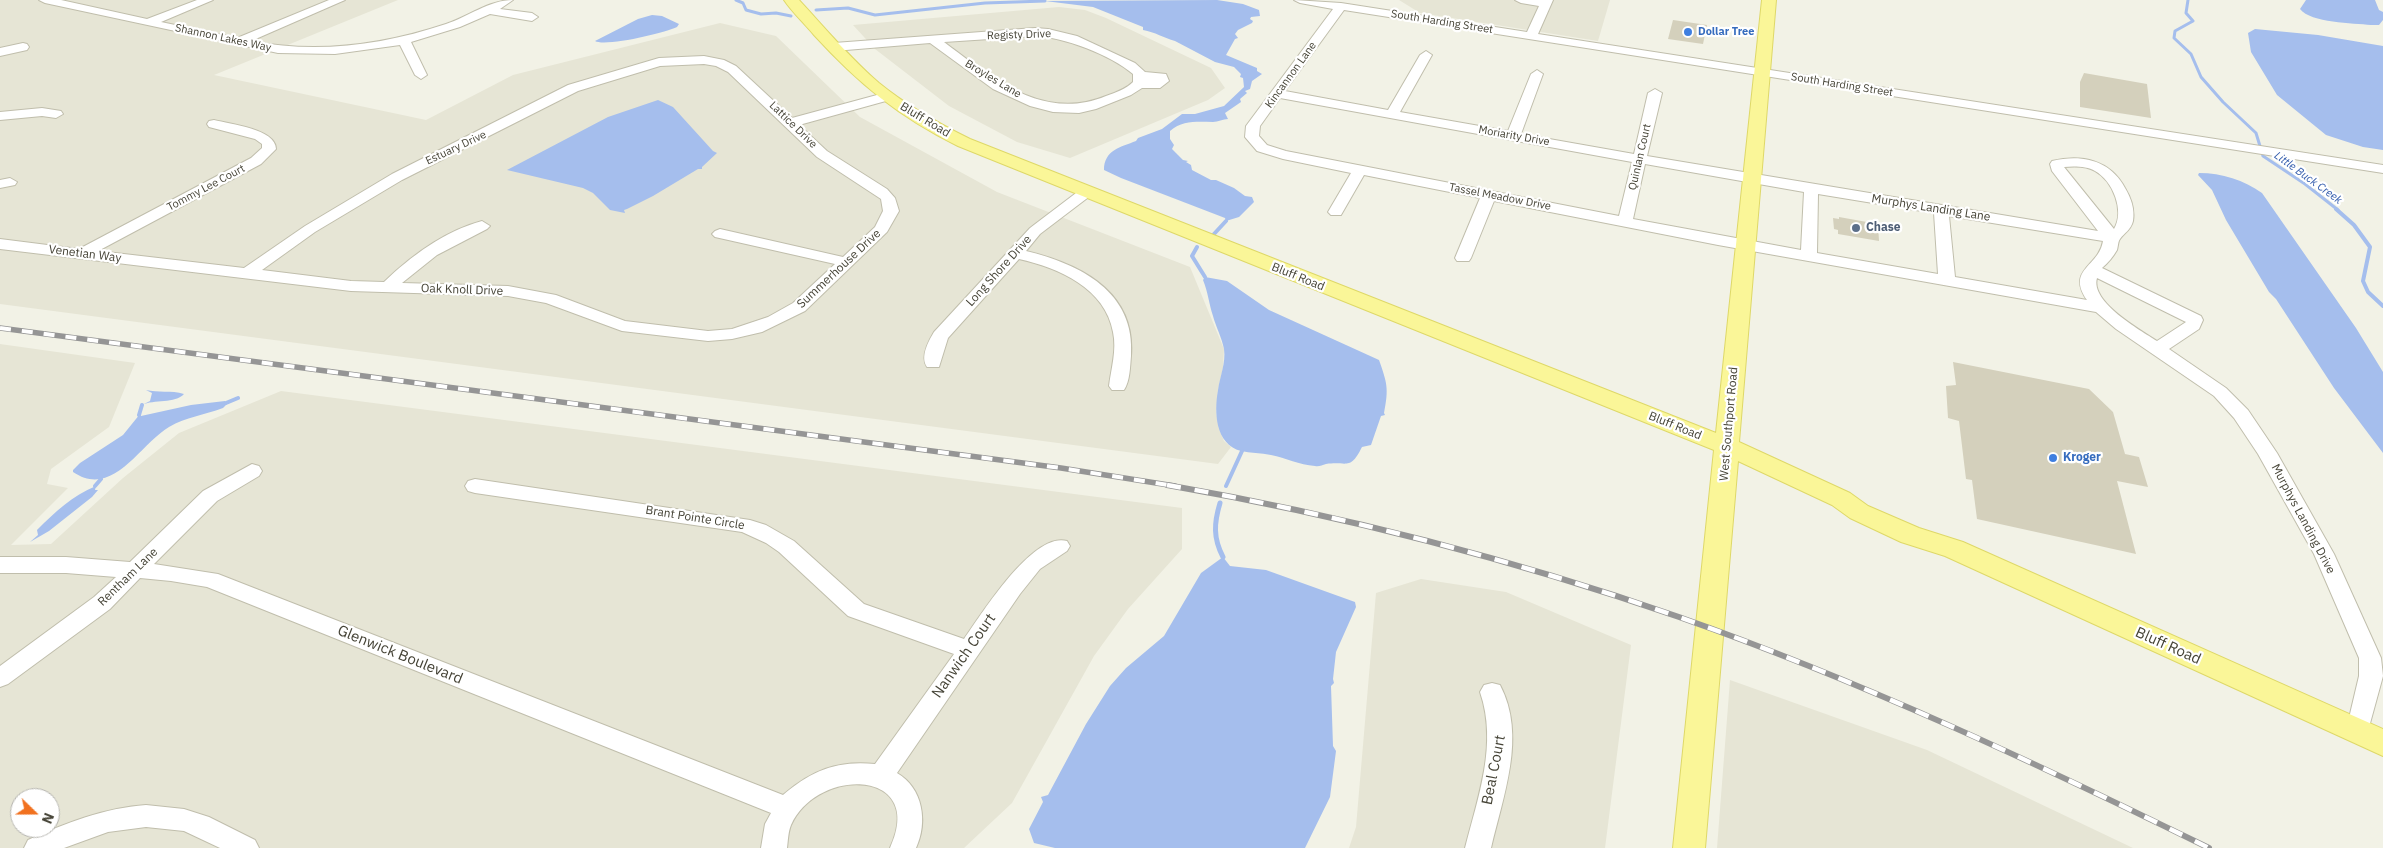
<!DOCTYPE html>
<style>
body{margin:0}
#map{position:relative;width:2383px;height:848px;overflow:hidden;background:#f2f2e6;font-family:"IBM Plex Sans",sans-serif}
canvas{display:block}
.north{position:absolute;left:10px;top:788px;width:50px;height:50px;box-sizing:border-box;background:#fff;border:1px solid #b5b4af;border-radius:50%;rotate:112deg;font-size:14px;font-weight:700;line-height:20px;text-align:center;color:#454336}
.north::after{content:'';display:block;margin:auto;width:18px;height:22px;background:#f1711f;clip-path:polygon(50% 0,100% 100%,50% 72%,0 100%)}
</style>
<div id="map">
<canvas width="2383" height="848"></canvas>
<div class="north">N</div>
</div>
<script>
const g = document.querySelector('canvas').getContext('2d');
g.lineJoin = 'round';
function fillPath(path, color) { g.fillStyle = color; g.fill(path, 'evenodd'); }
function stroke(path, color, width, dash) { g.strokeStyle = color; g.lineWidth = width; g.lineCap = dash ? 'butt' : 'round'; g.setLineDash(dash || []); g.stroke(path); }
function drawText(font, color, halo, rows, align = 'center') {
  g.font = font + ' "IBM Plex Sans",sans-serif'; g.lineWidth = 4.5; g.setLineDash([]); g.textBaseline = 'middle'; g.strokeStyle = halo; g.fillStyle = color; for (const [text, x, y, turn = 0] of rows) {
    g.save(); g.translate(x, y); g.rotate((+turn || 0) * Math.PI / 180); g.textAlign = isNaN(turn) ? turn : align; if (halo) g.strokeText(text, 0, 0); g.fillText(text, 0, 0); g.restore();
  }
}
fillPath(new Path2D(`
 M0,0h398l-184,75 212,45 87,-45 207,-52 56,13 84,81 137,75 193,75 34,82 -1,19 -5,22 -2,23 3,16 5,12 7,6 -13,17 -1218,-160z
 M1399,0h211l-12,41 -178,-28z
 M1059,7l26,3 21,8 105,50 14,20 -17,12 -138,58 -53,-16 -68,-36 -74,-57 -22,-24z
 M0,344l135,19 -26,64 -58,42 -4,15 21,4 -57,57 40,-1 72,-66 56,-45 102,-42 901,117v41l-54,60 -34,47 -82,147 -48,45h-964zM20,798h30v30h-30z
 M1421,579l85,13 125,53 -26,203h-256l7,-21 20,-234z
 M1730,680l197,70 206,98h-416z`), '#e6e5d5');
fillPath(new Path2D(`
 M1217,0l26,4 16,6 1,6 -9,1 -1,2 3,2 -1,2 -14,7 -3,4 3,4 -3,1 -9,16 31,13v3l5,3 -10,7 -2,8 -5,2 2,2 -7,6 1,3 -16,11 3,6c-5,0 -10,3 -15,3 -16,0 -30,-2 -43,9v8l4,6 -2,4 11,11 5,1 -2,1 5,3 1,5 19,10h5l18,8 11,8 7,1 2,5 -15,15 -13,4 -1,-3 -104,-40 -17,-8c0,-20 17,-23 32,-29l2,-3 24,-9 20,-15h13l29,-8 20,-19 -1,-9 -3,-1 1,-3 -7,-7 -19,-5 -40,-21c-11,-3 -20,-9 -32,-11v-3l-50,-20 -48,-6z
 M2306,0h69l4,10 4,2v8l-4,5h-8c-18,-2 -60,-2 -71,-16z
 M652,15l10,1 17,8 -2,3c-12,6 -72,20 -82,14l43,-22z
 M2255,29l63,6 65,11v104l-20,-3 -37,-12 -49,-40 -26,-43 -3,-19z
 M658,100l15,7 40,44 4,2 -15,14v2h-4l-45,27 -26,13 -3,1 1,3 -15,-3 -17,-17 -10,-5 -76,-18 101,-53z
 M2199,173c23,0 45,7 63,20l94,135 27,44v81l-49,-65 -58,-89 -7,-7 -43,-72 -14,-30 -14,-15z
 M1205,277l22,4 42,29 110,50c8,23 10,28 5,53l1,2 -4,1 -10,29 -9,2c-12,24 -14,14 -36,17 -4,1 -7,3 -11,2 -16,-1 -29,-8 -44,-11 -10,-2 -21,-2 -30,-4 -26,-7 -27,-39 -23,-61 2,-14 8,-27 6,-41 -2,-11 -8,-22 -11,-33 -4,-12 -5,-24 -10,-36z
 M146,390c12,3 25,0 38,4 -9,10 -30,5 -42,11l8,-4 2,-8z
 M225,401l2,3 -4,4c-19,7 -37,9 -54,19 -30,18 -56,72 -96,45v-2l7,-7 43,-28 17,-21 1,2 50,-11z
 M96,486l-1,4h3l-6,7 -43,34 -19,11 8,-7 -1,-5c18,-18 35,-34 59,-44z
 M1223,557l7,9 36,4 89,32 1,5 -20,45 -3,27 1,4 -3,3 2,60 3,5 -6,46 -25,51h-250l-21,-5 -5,-14 14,-27 -2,-5 7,-2 38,-71 24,-38 16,-18 38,-32 37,-63z`), '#a5beed');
stroke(new Path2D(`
 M736,0l7,3 3,7 15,4 15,-1 15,3
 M2188,0l-2,13 7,8 -18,10 -1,7 17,16 10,23 22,25 33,31 7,23 42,28 33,26
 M816,10l32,-2 27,7 110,-12 60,-2`), '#a5beed', 3);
stroke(new Path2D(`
 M2336,209l18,16 16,22 -7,34 5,11 15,14
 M1214,234l12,-13
 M1197,247l-5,9 13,21
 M226,403l12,-5
 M139,415l3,-10
 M95,486l6,-7
 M1226,486l16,-35`), '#a5beed', 4);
stroke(new Path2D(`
 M1220,503c-6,20 -7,35 3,54`), '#a5beed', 5);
fillPath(new Path2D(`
 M1673,20l34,5 -4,19 -35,-5z
 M2084,73l63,11 4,34 -71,-11v-25z
 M1839,217l39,7 1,17 -41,-7v-4l-4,-1 -1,-11 6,1z
 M1953,362l136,27 24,23 12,42 14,3 9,30 -31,-6 19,73 -159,-35 -5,-39 -6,-1 -7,-58 -11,-3 -2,-32 10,-1z`), '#d4d0bc');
const minor = new Path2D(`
 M39,0h22l86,19 50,-19h16l-52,22 76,16 92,-38h16l-94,41c66,13 132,4 195,-17 22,-7 43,-24 67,-24l-13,9 32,4 6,4 -6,4 -42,-7 -30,13 -49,15 16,33 -6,4 -6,-4 -15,-30 -65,9 -57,-1 -233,-50z
 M1294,0l47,3 186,29 12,-26 -18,-3 -6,-3h38l-15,34 845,131v8l-1039,-163 -59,81 103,19 32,-55 6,-4 6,4 -32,57 108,19 23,-57 6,-4 6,4 -22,60 113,20 14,-61 7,-4 7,4 -15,63 451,75 -46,-60 -2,-7 2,-3c30,-7 58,-1 73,27 6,10 10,21 8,33 -2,9 -9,12 -13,18 -2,2 -2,8 -3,11 -4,7 -9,13 -15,18l99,48 2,4 -4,9 -30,20 57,39 22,22 29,43 57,101 47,104 2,18 -17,62 -8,3 -8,-3 -4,-7 13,-55v-18l-45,-104 -56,-100 -24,-36 -20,-22 -98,-67 -20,-17 -378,-67 -224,-44 -23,57 -2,3h-12l-2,-3 25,-60 -116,-23 -23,40h-10l-3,-3 23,-39 -68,-14 -26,-8 -12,-14 1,-11 87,-117 -33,-6zM1280,98l352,64 -13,54 -333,-65 -19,-6 -8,-9 1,-10zM1645,164l159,28 -3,58 -168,-31zM2064,167c9,-1 23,-1 31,4 18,10 30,40 19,58zM1818,194l116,19 4,61 -121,-21zM1949,216l154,25c-4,26 -37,28 -16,59l-132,-23zM2097,278l89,44 -29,19c-17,-11 -67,-39 -60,-63z
 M1035,28l13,1 29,7 58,27 10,9 21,2 3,7 -9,7h-18l-11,7 -35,14 -17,4 -26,-1 -23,-6 -37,-17 -63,-46 -96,8 -6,-4 6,-4zM1035,36c29,1 76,19 98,38v8c-7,7 -18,11 -27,14 -63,26 -114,-18 -162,-54z
 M23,43l4,1 2,3 -2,3 -27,6v-8z
 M704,56l20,4 12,6 56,52 96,-26 7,4 -2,3 -94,26 28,26 60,38 8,9 4,13 -12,21 -82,79 -43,21 -30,7 -24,2 -86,-10 -76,-28 -38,-7 -157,-5 -351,-42v-10l79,10 172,-91 11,-10v-4l-7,-5 -46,-12 -2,-3 2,-3 5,-1c16,4 62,9 62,29l-15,15 -163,87 146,17 61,-42 87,-52 176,-89 91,-27zM704,64l12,2 12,6 89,85 64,42 2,12 -8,16 -32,30 -123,-28 -5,2 -3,3 3,3 120,27 -42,39 -25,14 -36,12 -24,2 -83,-10 -69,-26 -48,-9 -106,-3 35,-28 50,-26 3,-3 -8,-5c-37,10 -71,35 -98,61l-33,-1 -89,-11 53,-38 87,-52 176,-89 82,-25z
 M42,108l19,3 2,3 -7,4 -14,-2 -42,4v-8z
 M10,178l7,4 -2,3 -15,3v-8z
 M1085,189l7,4 -2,3 -50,38 -14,17c54,13 110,41 105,105 -1,11 -1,25 -7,34h-12l-3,-4c2,-17 8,-36 4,-54 -8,-44 -54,-64 -94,-73l-71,79 -9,29h-12c-7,-10 1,-25 7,-35l96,-104 50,-38z
 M252,464l7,2 3,5 -3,5 -42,25 -63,63 64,10 565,221c28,-24 54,-35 92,-31l79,-110 -106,-38 -69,-64 -13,-9 -24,-11 -267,-39 -7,-2 -3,-5 3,-5 7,-2 275,41 16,5 28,16 70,63 100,35c17,-24 69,-108 103,-98l3,5 -3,5 -27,18 -20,25 -123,179c26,15 31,49 19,75h-26c37,-79 -72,-82 -99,-23 -3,7 -3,16 -4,23h-26l4,-24 6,-11 -564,-226 -36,-6 -31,-3 -30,31 -102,75 -8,3v-21l94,-69 22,-20 -50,-4h-66v-16h66l64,5 73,-71z
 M1492,683l8,2c27,51 3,111 -9,163h-26c13,-51 33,-104 15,-156l4,-7z
 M146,805l38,4 25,8 46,23 4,8h-39l-36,-17 -38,-4 -38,5 -44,16h-40l4,-8c38,-17 76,-32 118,-35z`);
const major = new Path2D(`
 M784,0h15c26,28 51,58 80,83 28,23 59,40 91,56l746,294 46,-433h14l-37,442 111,51 18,13 51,22 44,14 420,187v27l-438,-200 -44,-14 -51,-24 -18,-13 -94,-44 -33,387h-32l41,-398 -756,-304c-59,-29 -100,-63 -144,-111 -10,-12 -22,-23 -30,-35z`);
stroke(minor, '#c0beac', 2);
stroke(major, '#ded868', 2);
fillPath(minor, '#fff');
fillPath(major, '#faf698');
const railFar1 = new Path2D(`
 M0,328l1061,140 114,18`);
const rail = new Path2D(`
 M1167,485c174,30 345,74 512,132 182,64 357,146 530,231`);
stroke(railFar1, '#959595', 5.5);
stroke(rail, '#959595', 6);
stroke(railFar1, '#fff', 4, [11]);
stroke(rail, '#fff', 4.5, [14]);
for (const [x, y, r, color] of [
 [1688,32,5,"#3f7fe0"],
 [1856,228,5,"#5c6f8a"],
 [2053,458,5,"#3f7fe0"]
]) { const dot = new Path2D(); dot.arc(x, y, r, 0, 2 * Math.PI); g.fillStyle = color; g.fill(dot); stroke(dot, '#fff', 2); }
drawText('11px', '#454336', '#fff', [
 ["South Harding Street",1442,22,9],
 ["Registy Drive",1019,35,-2],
 ["Shannon Lakes Way",223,38,12],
 ["Kincannon Lane",1291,75,-54],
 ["Broyles Lane",993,79,31],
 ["South Harding Street",1842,85,9],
 ["Lattice Drive",793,125,44],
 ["Moriarity Drive",1514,136,10],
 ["Estuary Drive",456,148,-25],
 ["Quinlan Court",1640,157,-77],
 ["Tommy Lee Court",206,188,-28],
 ["Tassel Meadow Drive",1500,197,11]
]);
drawText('bold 11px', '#366cbe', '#fff', [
 ["Dollar Tree",1698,32]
], 'left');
drawText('italic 11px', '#335cac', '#fff', [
 ["Little Buck Creek",2308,178,36]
]);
drawText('12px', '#454336', '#fff', [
 ["Bluff Road",925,120,31],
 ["Murphys Landing Lane",1931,208,9],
 ["Venetian Way",85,254,7],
 ["Summerhouse Drive",839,269,-43],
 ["Long Shore Drive",999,271,-48],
 ["Bluff Road",1298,277,22],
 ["Oak Knoll Drive",462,290,2],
 ["West Southport Road",1729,424,-85],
 ["Bluff Road",1675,426,22],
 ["Brant Pointe Circle",695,518,9],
 ["Murphys Landing Drive",2303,519,62],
 ["Rentham Lane",128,577,-44]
]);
drawText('bold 12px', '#4e5e75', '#fff', [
 ["Chase",1866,228]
], 'left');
drawText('bold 12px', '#366cbe', '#fff', [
 ["Kroger",2063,458]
], 'left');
drawText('15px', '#454336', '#fff', [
 ["Bluff Road",2168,646,24],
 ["Glenwick Boulevard",400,655,22],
 ["Nanwich Court",964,656,-55],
 ["Beal Court",1494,770,-79]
]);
</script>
